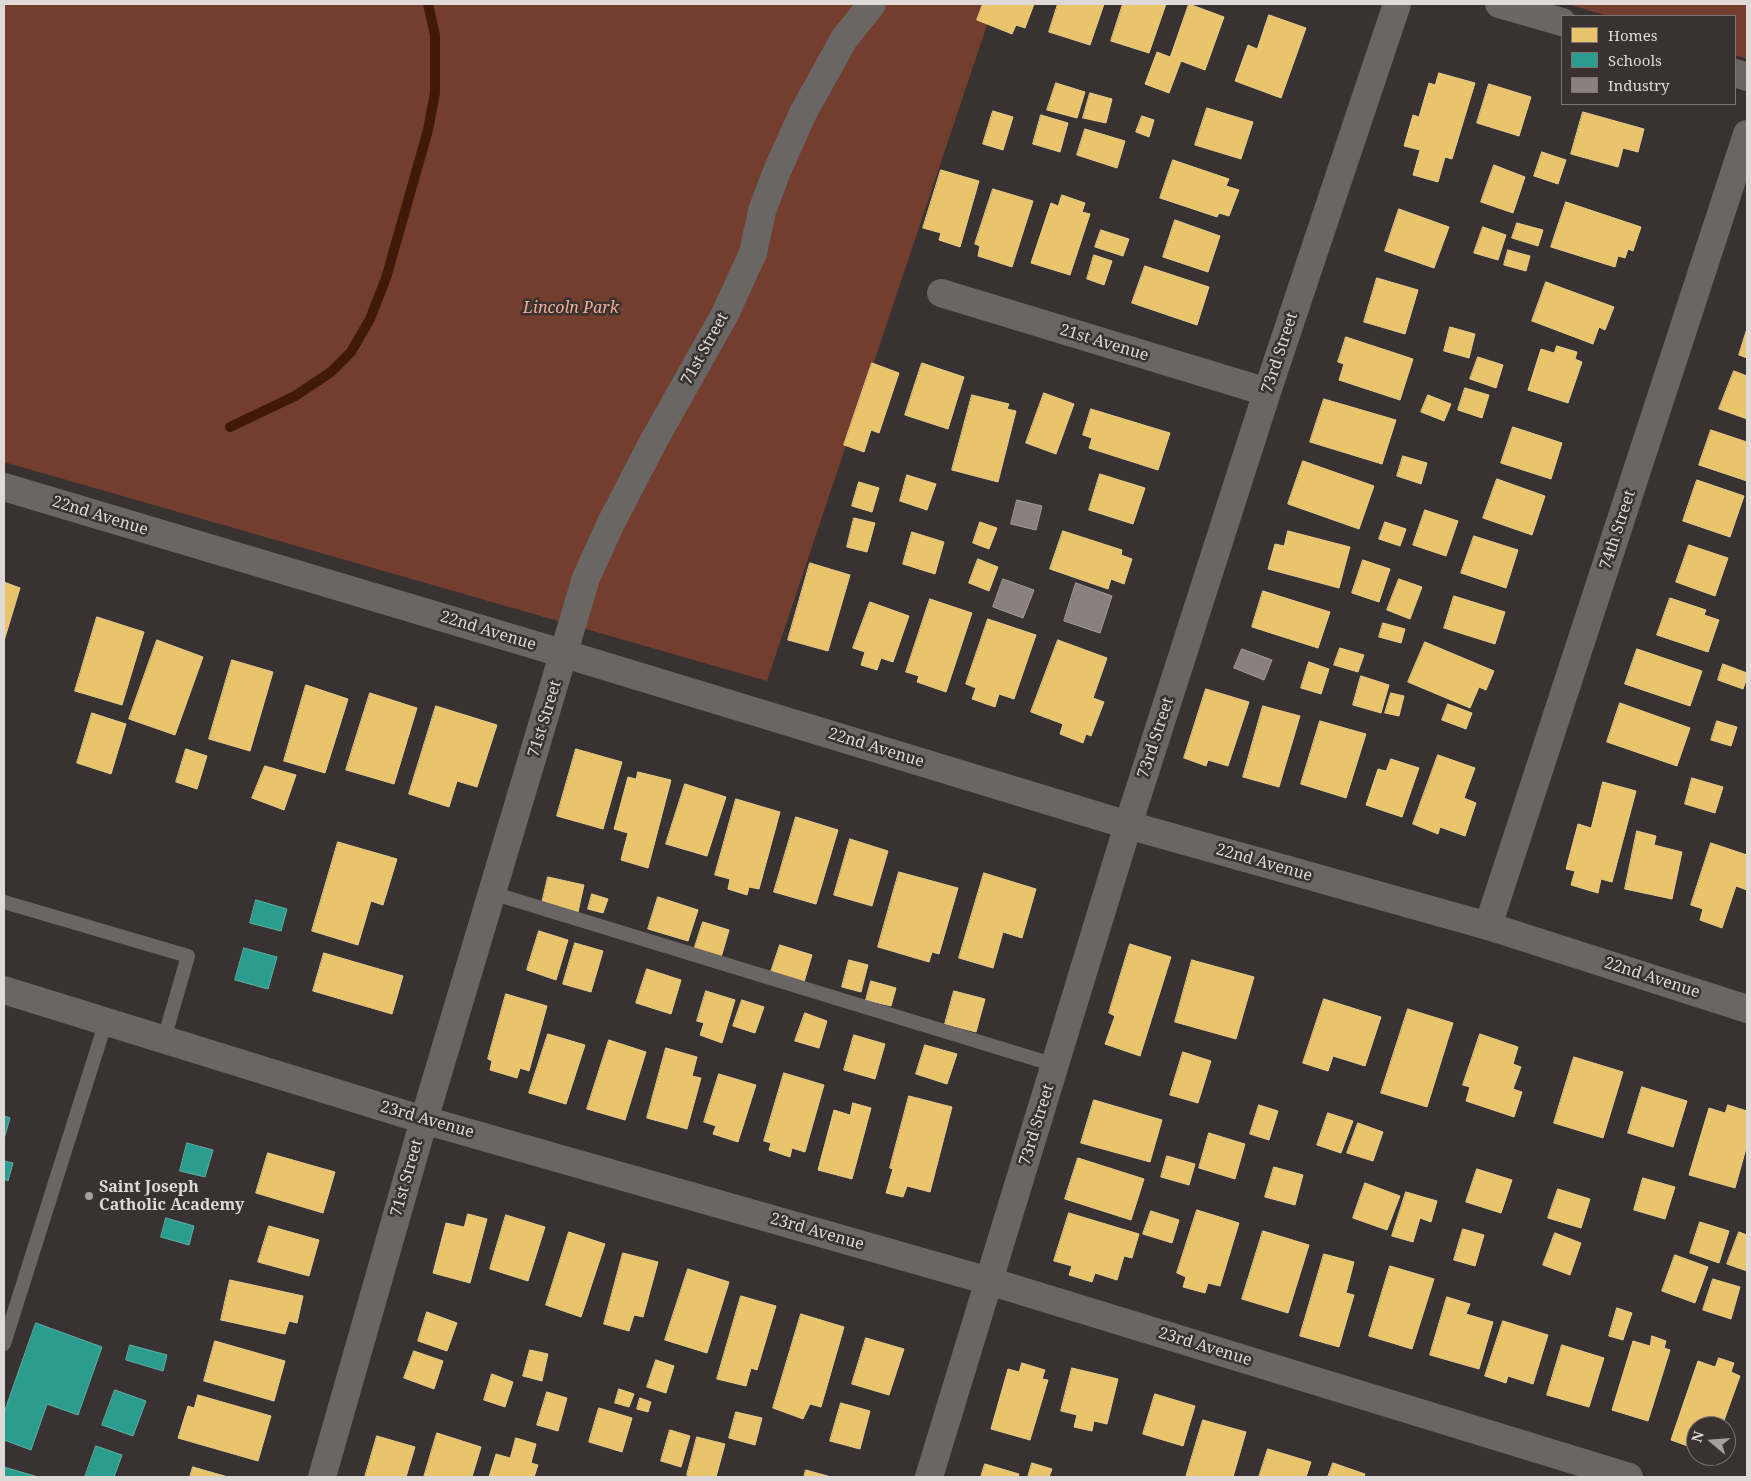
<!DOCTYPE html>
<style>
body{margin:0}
#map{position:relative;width:1751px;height:1481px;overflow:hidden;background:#383332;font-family:"Noto Serif",serif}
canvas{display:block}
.frame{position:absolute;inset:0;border:5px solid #dfdad8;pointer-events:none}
.legend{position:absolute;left:1561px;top:15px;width:175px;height:90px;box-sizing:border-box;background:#3a3230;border:1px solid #7c7573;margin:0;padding:6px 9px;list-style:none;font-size:15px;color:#dfdad8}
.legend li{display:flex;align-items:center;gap:10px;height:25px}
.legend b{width:25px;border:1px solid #7c7573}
.north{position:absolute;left:1686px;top:1416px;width:50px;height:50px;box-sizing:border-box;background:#3a3230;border:1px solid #7c7573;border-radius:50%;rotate:288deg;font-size:14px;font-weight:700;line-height:20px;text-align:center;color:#dfdad8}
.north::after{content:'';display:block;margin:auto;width:18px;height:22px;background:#a5a09e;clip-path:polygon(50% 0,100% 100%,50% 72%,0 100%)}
</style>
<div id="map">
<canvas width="1751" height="1481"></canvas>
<div class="frame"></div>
<ul class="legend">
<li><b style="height:14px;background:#e9c46a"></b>Homes</li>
<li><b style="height:14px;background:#2a9d8f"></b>Schools</li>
<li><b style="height:14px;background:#8a817c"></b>Industry</li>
</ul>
<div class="north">N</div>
</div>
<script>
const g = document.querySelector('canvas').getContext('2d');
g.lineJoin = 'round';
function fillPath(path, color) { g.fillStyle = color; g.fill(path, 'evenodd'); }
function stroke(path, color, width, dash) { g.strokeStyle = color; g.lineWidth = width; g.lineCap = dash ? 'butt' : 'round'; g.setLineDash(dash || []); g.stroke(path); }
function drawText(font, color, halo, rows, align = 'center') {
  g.font = font + ' "Noto Serif",serif'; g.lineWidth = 5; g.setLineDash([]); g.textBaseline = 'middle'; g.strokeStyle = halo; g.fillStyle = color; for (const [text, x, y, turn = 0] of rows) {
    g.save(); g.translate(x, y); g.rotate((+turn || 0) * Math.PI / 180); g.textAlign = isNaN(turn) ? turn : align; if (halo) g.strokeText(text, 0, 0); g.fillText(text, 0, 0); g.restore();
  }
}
fillPath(new Path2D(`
 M4,4h990l-227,677 -763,-219z
 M1568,4h179v55l-12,-4v-39h-127z`), '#733e2e');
const homes = new Path2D(`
 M983,4h51l-9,24 -9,-3 -4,9 -35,-14z
 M1058,4h46l-14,41 -41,-13z
 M1123,4h43l-17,49 -38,-12z
 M1189,4l35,13 -19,53 -24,-9 -12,32 -24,-9 12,-32 13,5z
 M1269,15l37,13 -25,70 -46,-17 13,-36 9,4z
 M1439,73l36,10 -23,76 -7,-2 -7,25 -25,-7 7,-25 -16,-4 9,-31 6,2 10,-34 6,2z
 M1056,83l29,9 -8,26 -30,-8z
 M1489,84l42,13 -12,39 -42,-13z
 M1090,93l22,6 -6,24 -23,-5z
 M1207,108l46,14 -12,37 -46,-14z
 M993,111l20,6 -10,33 -20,-6z
 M1583,112l61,17 -6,23 -15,-4 -5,19 -47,-13z
 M1041,115l27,8 -8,29 -27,-8z
 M1142,116l12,4 -5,17 -13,-5z
 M1085,129l40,12 -8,27 -40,-13z
 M1542,152l24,8 -8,24 -24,-8z
 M1173,160l56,19 -3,7 13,4 -10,26 -10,-3 -2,4 -57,-19z
 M1494,165l31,12 -12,36 -32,-11z
 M941,170l38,11 -19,66 -21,-7 2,-7 -18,-5z
 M993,189l40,12 -21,66 -34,-11 2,-10 -5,-2z
 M1062,195l23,8 -3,9 8,2 -20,61 -39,-12 20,-60 7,3z
 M1566,202l75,25 -8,24 -5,-2 -3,9 -7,-2 -3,11 -64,-20z
 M1399,209l50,18 -15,41 -49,-17z
 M1175,220l45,16 -12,36 -45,-15z
 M1517,223l26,7 -5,16 -26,-8z
 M1483,227l23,8 -8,25 -24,-7z
 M1101,230l28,9 -6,17 -28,-9z
 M1508,250l22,6 -4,15 -22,-6z
 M1094,255l18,6 -8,24 -17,-6z
 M1145,266l64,21 -12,38 -65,-22z
 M1377,278l41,12 -13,44 -41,-12z
 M1546,282l68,25 -9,23 -6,-3 -6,17 -61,-23z
 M1450,327l25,7 -6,24 -25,-7z
 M1747,329v29l-8,-3z
 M1346,337l67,22 -13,41 -61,-20 5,-16 -6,-2z
 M1557,346l20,6 -2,7 7,3 -14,41 -40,-13 13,-41 13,4z
 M1478,357l25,8 -7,23 -26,-9z
 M872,363l27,10 -20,60 -8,-3 -7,22 -20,-7z
 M922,363l42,14 -16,52 -43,-14z
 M1734,371l13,5v43l-28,-10z
 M1465,388l24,7 -7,23 -24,-8z
 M1044,393l30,11 -18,50 -30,-11z
 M972,395l37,9 -2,5 9,2 -18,71 -46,-12z
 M1428,395l23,9 -7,17 -23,-9z
 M1324,399l72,21 -14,44 -72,-22z
 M1091,409l79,24 -12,37 -69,-22 3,-10 -9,-3z
 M1513,427l49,16 -11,36 -50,-16z
 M1711,430l36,12v39l-48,-16z
 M1403,456l24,7 -6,21 -24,-8z
 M1303,461l71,25 -15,43 -71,-25z
 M1100,474l45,14 -12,36 -44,-14z
 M907,475l29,9 -9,26 -27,-9z
 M1497,479l48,17 -13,39 -49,-17z
 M1697,480l47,16 -14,41 -47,-16z
 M859,482l20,6 -7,24 -20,-6z
 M1425,510l33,11 -12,35 -33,-11z
 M854,518l21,5 -8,29 -20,-5z
 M980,522l17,6 -8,21 -16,-6z
 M1385,522l21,7 -6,17 -21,-7z
 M1063,531l59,19 -1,5 11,4 -8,25 -13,-5 -3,10 -58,-20z
 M1288,531l62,16 -11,41 -71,-19 7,-25 9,2z
 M912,532l32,10 -9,32 -32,-10z
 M1474,536l44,14 -12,38 -45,-15z
 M1689,545l39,13 -13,38 -39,-14z
 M978,559l20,8 -9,24 -20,-8z
 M1363,560l27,9 -11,33 -27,-9z
 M810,563l40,12 -22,76 -40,-11z
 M1399,579l23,8 -12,32 -23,-9z
 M4,582l16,6 -16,53z
 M1263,591l67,21 -12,36 -66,-21z
 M1454,596l51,16 -10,32 -51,-16z
 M1670,598l36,12 -2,5 15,5 -11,32 -51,-17z
 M930,599l42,14 -26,79 -29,-10 2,-6 -13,-4z
 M870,602l39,14 -16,46 -12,-4 -4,12 -16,-5 4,-13 -12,-4z
 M97,617l47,15 -22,73 -47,-14z
 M988,619l48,16 -22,64 -15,-5 -4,13 -23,-8 4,-11 -10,-4z
 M1383,623l22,6 -4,14 -22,-6z
 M157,640l46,17 -28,78 -46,-16z
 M1058,640l49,18 -14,40 11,4 -13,34 -5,-2 -3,9 -23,-9 3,-10 -32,-12z
 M1425,642l69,29 -8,19 -7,-3 -9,21 -62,-26z
 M1340,648l24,7 -6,17 -24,-7z
 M1637,649l65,22 -12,35 -65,-22z
 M232,660l41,12 -23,79 -41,-12z
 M1309,662l20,7 -8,25 -20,-6z
 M1723,664l24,9v5l-4,11 -25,-9z
 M1361,676l28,9 -8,28 -28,-8z
 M306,685l42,14 -23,74 -41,-12z
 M1206,689l43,13 -21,64 -20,-6 -2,6 -22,-8z
 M370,693l47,15 -23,76 -48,-14z
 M1391,693l13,3 -5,20 -14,-3z
 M1620,703l70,25 -13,38 -70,-24z
 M1448,704l24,9 -6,16 -24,-9z
 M436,706l61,19 -20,62 -20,-6 -8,26 -40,-13z
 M1263,706l37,10 -21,71 -36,-10z
 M92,713l34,11 -15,50 -34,-11z
 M1320,721l46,13 -20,64 -45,-14z
 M1717,721l20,6 -6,19 -20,-6z
 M186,749l21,7 -10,33 -21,-7z
 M576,749l46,13 -19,67 -46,-13z
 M1438,755l37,13 -11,30 12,5 -11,33 -25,-9 -2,7 -25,-10z
 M1391,759l28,9 -17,49 -36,-12 12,-36 8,2z
 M265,766l31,9 -12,35 -32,-12z
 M638,772l33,8 -23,88 -27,-8 7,-27 -14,-4 14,-52 8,2z
 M1692,778l31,9 -8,26 -30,-9z
 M1603,782l33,9 -24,91 -11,-3 -3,14 -27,-8 4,-14 -9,-2 12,-45 13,4z
 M685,784l41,13 -19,59 -41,-12z
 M736,799l44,13 -21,77 -10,-2 -2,8 -19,-6 2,-10 -15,-4z
 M796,817l42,13 -22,74 -42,-12z
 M1637,831l19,5 -2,9 28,7 -10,47 -47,-10z
 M850,839l38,12 -16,55 -38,-11z
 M338,842l59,17 -14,46 -12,-4 -13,44 -46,-14z
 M1711,843l36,12v35l-11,-4 -14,42 -22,-8 3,-11 -12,-4z
 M899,872l59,16 -19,66 -7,-2 -3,10 -51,-15z
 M984,873l52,16 -14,49 -19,-6 -10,36 -34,-10z
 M548,877l36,8 -6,27 -36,-9z
 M592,894l16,5 -5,14 -15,-4z
 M658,897l40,13 -10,31 -40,-12z
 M703,922l26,8 -9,31 -27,-8z
 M539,931l29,9 -12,40 -29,-10z
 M575,943l28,8 -12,41 -28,-8z
 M1130,944l41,13 -31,99 -35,-12 10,-28 -6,-3z
 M780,945l32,10 -8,27 -33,-10z
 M324,953l79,23 -11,38 -79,-23z
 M849,960l19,5 -7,27 -19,-5z
 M1192,960l62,17 -18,62 -61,-17z
 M647,969l34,11 -10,34 -35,-11z
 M871,981l25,7 -5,18 -25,-6z
 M706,991l29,9 -13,43 -22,-8 4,-12 -7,-2z
 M954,991l31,8 -9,33 -31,-8z
 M506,994l41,12 -18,65 -9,-3 -3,10 -27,-8 2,-9 -4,-2z
 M1324,999l57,18 -16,49 -32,-10 -5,15 -25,-8z
 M742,1000l22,7 -9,26 -22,-7z
 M1408,1009l45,14 -26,84 -46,-14z
 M805,1013l22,8 -8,27 -24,-7z
 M548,1034l37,11 -19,59 -37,-11z
 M1480,1034l38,13 -5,17 8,3 -8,22 9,3 -8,25 -48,-16 4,-14 -7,-2z
 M854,1035l31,9 -10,35 -31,-9z
 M609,1040l37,12 -21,68 -38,-11z
 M925,1045l32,9 -10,30 -31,-10z
 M666,1048l31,9 -5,19 9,2 -14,51 -40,-11z
 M1183,1052l28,9 -13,42 -28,-8z
 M1574,1057l49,15 -20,66 -49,-15z
 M784,1073l40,12 -19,67 -13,-4 -2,9 -21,-7 2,-7 -7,-2z
 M719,1074l37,11 -18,57 -25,-8 3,-8 -12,-4z
 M1642,1087l45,14 -14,46 -45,-14z
 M909,1096l43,11 -22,85 -23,-6 -4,11 -17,-4 7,-24 -3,-1z
 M1094,1100l68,20 -12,42 -69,-19z
 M853,1103l18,5 -19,71 -34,-9 16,-60 16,5z
 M1259,1105l19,6 -9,29 -19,-6z
 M1728,1105l19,6v34l-12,43 -46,-13 20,-67 16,5z
 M1328,1113l25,8 -12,32 -24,-8z
 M1358,1123l25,9 -10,29 -26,-8z
 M1209,1133l36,11 -10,35 -36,-11z
 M268,1153l67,19 -12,41 -67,-20z
 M1167,1156l28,8 -6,21 -28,-8z
 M1078,1158l66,21 -13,41 -66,-21z
 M1274,1167l29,8 -8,30 -30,-8z
 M1477,1169l35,11 -11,33 -35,-11z
 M1643,1178l32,9 -10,32 -31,-9z
 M1365,1183l35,13 -13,34 -34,-12z
 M1558,1189l32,10 -9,29 -33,-10z
 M1406,1192l31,9 -6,21 -11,-4 -7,24 -21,-6z
 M1197,1210l42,13 -19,63 -12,-3 -3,10 -22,-6 3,-10 -9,-4z
 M1151,1211l28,9 -7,23 -29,-9z
 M1069,1213l70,21 -7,24 -8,-2 -7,24 -22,-7 -3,9 -23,-7 3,-9 -18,-5z
 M468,1214l19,5 -17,64 -37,-10 13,-50 18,4z
 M506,1215l39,12 -17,54 -38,-12z
 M1700,1222l29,9 -10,32 -29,-10z
 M269,1226l50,14 -10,36 -51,-14z
 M1463,1229l21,6 -9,31 -21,-6z
 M1263,1231l46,14 -21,68 -46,-14z
 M569,1232l36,12 -24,73 -35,-12z
 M1739,1232l8,3v36l-20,-7z
 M1555,1233l26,10 -11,32 -27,-10z
 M623,1253l35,9 -15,55 -9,-2 -5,16 -25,-7z
 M1324,1254l30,8 -8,31 8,2 -15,52 -39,-11z
 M1675,1255l33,12 -13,36 -33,-12z
 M1390,1266l44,13 -22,70 -43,-13z
 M688,1269l41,13 -22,71 -42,-13z
 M1713,1279l27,8 -9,32 -28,-9z
 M230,1280l73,16 -6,27 -8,-2 -4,13 -64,-14z
 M741,1296l35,10 -19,64 -6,-2 -5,18 -29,-7z
 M1447,1297l23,7 -4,10 27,8 -14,47 -49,-14z
 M1617,1308l15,5 -9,27 -14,-4z
 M427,1312l30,11 -10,28 -29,-10z
 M801,1314l43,13 -23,80 -11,-3 -7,15 -30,-11z
 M1503,1321l45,14 -15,49 -25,-8 -2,7 -21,-7z
 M1652,1336l14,5 -2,7 6,2 -22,71 -36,-11 21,-69 17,5z
 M866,1338l38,11 -15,46 -37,-11z
 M215,1341l70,20 -11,40 -70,-20z
 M1562,1345l42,13 -15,49 -42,-12z
 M530,1350l18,4 -6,27 -19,-5z
 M414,1351l29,10 -9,28 -30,-11z
 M1719,1358l15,5 -3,9 9,4 -18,50h-26v23l-25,-9 27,-79 17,6z
 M656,1360l18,6 -8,27 -19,-6z
 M1022,1363l23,7 -3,9 6,1 -18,60 -39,-11 17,-60 11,3z
 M1072,1368l46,11 -11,45 -13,-3 -2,10 -18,-4 3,-12 -16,-4z
 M492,1374l21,8 -8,25 -21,-7z
 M619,1389l15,5 -5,13 -14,-4z
 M547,1392l20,6 -9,33 -21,-6z
 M1155,1394l40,12 -12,40 -40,-12z
 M198,1395l73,21 -13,45 -80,-23 10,-32 6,2z
 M640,1398l11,4 -3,10 -11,-3z
 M841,1403l29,8 -10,38 -30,-8z
 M599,1408l33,10 -10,34 -33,-10z
 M736,1412l26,6 -7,27 -26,-7z
 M1203,1420l43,12 -13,45h-47z
 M670,1430l20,6 -9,31 -20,-6z
 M437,1433l44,14 -9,30h-48z
 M377,1436l38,11 -9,30h-41z
 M697,1437l28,7 -9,33h-22l-7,-2z
 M516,1438l20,6 -5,19 7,2 -4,12h-45l7,-23 14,4z
 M1268,1449l43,13 -5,15h-47z
 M1032,1463l20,6 -3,8h-21z
 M1333,1463l32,11 -1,3h-36z
 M985,1464l34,10 -1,3h-37z
 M193,1467l35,10h-38z
 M806,1470l25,7h-27z`);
fillPath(homes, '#e9c46a');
stroke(homes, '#e6cb8b', 1);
const schools = new Path2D(`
 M256,900l31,9 -6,22 -31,-8z
 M244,948l33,9 -9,32 -33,-9z
 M4,1116l6,2 -6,21z
 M187,1143l26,7 -8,27 -25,-6z
 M4,1161l9,2 -5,18 -4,-2z
 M166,1218l28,8 -5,19 -28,-8z
 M36,1323l66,24 -24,68 -31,-11 -16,46 -27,-10v-27z
 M130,1345l37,10 -4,16 -37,-11z
 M115,1390l31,11 -13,35 -31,-11z
 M96,1446l26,9 -8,22h-29z
 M4,1467l34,10h-34z`);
fillPath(schools, '#2a9d8f');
stroke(schools, '#60afa5', 1);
const industry = new Path2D(`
 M1017,500l25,6 -6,24 -25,-6z
 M1003,579l31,11 -11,28 -30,-11z
 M1076,583l36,13 -12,37 -36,-12z
 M1242,649l30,11 -8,20 -30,-12z`);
fillPath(industry, '#8a817c');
stroke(industry, '#a49c98', 1);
stroke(new Path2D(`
 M230,427l65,-31 36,-24 20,-20 19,-33 16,-41 42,-148 7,-37v-58l-7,-31`), '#40190b', 10);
stroke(new Path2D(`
 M492,893l563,172
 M4,902l184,54 -24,83
 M4,1344l102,-323`), '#696665', 14);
stroke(new Path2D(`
 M1499,4l63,18
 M1735,73l12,4
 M941,293l326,99
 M1488,926l259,-792
 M4,990l420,130 565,161 640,196
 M322,1477l102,-357 162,-542 25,-55 42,-81 72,-128 28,-61 9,-42 15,-40 26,-58 41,-74 28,-35
 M929,1477l199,-652 139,-433 130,-388`), '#696665', 28);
stroke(new Path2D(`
 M4,487l561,167 563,171 360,101 259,83`), '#696665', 28);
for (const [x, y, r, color] of [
 [89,1196,5,"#a5a09e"]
]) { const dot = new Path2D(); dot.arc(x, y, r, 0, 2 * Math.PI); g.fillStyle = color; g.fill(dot); stroke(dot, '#3a3230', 2); }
drawText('italic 16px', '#f5ad96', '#3a3230', [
 ["Lincoln Park",571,308]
]);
drawText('16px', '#dfdad8', '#3a3230', [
 ["21st Avenue",1104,343,17],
 ["71st Street",705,349,-61],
 ["73rd Street",1280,353,-72],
 ["22nd Avenue",100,516,17],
 ["74th Street",1618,530,-72],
 ["22nd Avenue",488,631,17],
 ["71st Street",545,719,-73],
 ["73rd Street",1156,738,-72],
 ["22nd Avenue",876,748,17],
 ["22nd Avenue",1264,863,16],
 ["22nd Avenue",1652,978,18],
 ["23rd Avenue",427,1120,16],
 ["73rd Street",1037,1125,-73],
 ["71st Street",407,1178,-74],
 ["23rd Avenue",817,1232,16],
 ["23rd Avenue",1205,1347,17]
]);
drawText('bold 16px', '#dfdad8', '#3a3230', [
 ["Saint Joseph",99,1187],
 ["Catholic Academy",99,1205]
], 'left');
</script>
